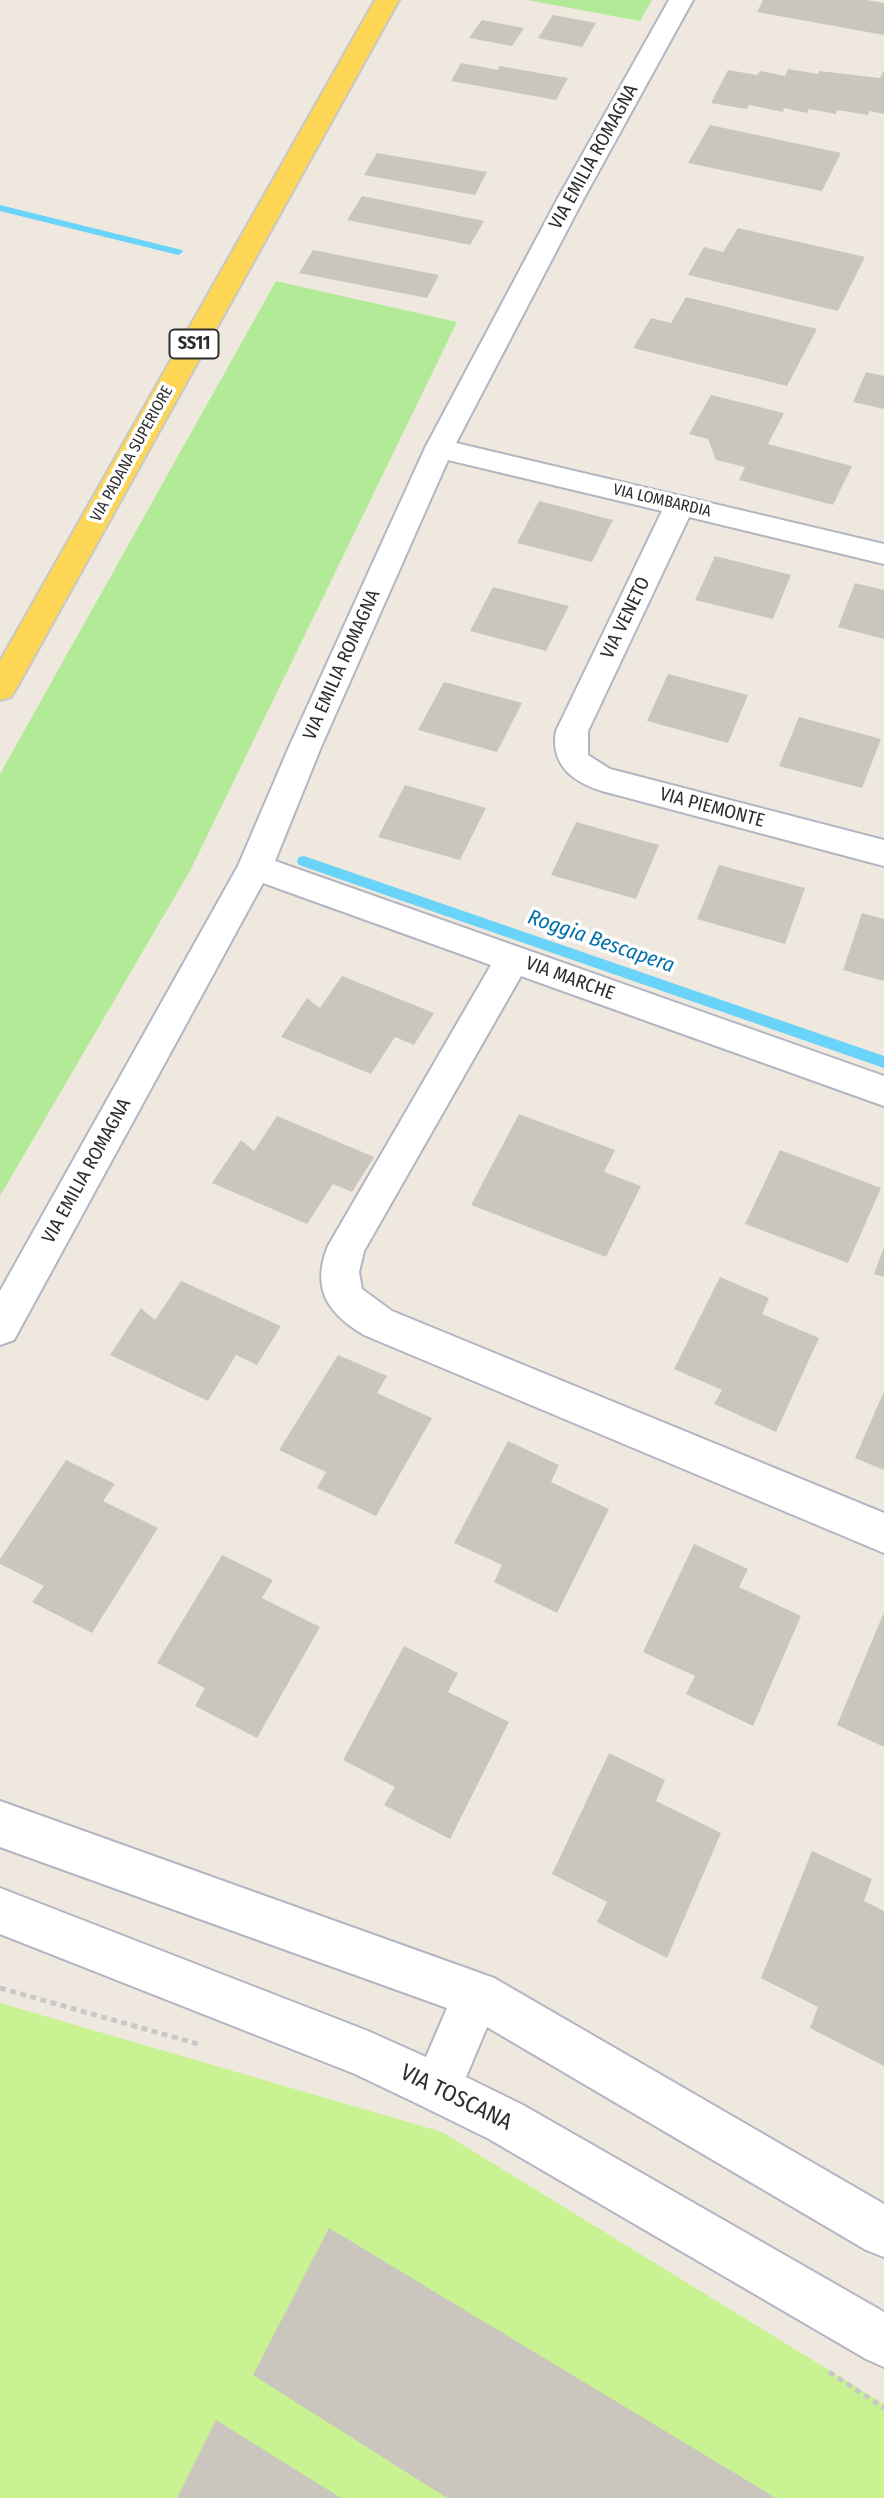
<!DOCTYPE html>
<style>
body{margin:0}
canvas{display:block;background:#efe8df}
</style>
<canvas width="884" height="2498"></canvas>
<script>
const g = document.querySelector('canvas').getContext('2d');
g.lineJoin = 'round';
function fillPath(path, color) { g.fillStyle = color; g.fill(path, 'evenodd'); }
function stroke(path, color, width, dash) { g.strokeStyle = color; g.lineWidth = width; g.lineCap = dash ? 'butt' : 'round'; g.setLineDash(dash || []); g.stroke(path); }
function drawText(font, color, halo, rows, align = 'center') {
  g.font = font + ' "Fira Sans Condensed",sans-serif'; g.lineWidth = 7; g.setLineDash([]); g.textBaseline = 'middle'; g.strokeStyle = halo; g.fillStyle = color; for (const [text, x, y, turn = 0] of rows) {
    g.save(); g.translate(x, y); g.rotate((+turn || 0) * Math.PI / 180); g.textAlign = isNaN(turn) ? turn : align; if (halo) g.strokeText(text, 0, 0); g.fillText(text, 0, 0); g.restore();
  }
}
fillPath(new Path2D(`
 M527,0h125l-12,21z
 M276,281l181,41 -266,547 -191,327v-422z`), '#b3ea97');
fillPath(new Path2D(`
 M0,2003l442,129 442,272v94h-884z`), '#c9f292');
fillPath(new Path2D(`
 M0,205l182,45 1,2 -5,3 -178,-44z
 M304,856l580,200v12l-585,-203 -2,-4 2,-4z`), '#6ad3f9');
fillPath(new Path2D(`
 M763,0h104l17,3v32l-127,-23z
 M553,15l43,8 -14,24 -44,-9z
 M482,20l42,8 -12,18 -43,-8z
 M461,63l37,7 1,-4 69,12 -12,22 -105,-19z
 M788,69l30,5 1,-3 61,7 4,-8v44l-15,-3 -1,4 -31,-5 -1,4 -27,-5 -2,4 -23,-5 -1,4 -34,-7 -2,4 -36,-6 17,-33 29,5 3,-4 25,5z
 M710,125l131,28 -19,38 -134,-28z
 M377,153l110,19 -12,23 -111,-20z
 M362,196l122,25 -14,24 -123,-25z
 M738,228l127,29 -27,54 -150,-36 16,-28 19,5z
 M313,250l126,25 -12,23 -128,-25z
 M686,297l131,32 -30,57 -154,-38 18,-30 20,5z
 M866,372l18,4v33l-31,-7z
 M711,395l73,18 -16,31 84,22 -19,39 -94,-25 6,-13 -29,-7 -8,-21 -19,-5z
 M539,501l74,19 -21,42 -75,-19z
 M715,556l76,19 -18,44 -78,-19z
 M855,583l29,7v49l-46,-12z
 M493,587l76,19 -23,45 -76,-20z
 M668,674l80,21 -20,48 -81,-22z
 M444,682l78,21 -25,49 -79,-22z
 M799,717l82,22 -19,49 -83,-22z
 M405,785l81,23 -26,52 -82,-23z
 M576,822l83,23 -23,54 -85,-24z
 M719,865l86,23 -20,56 -88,-25z
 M862,913l22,6v62l-41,-11z
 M342,976l92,37 -20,32 -19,-8 -24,37 -90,-37 26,-39 13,10z
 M519,1114l96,36 -11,22 37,14 -35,71 -135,-52z
 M277,1116l97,41 -22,35 -19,-8 -26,40 -95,-41 29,-43 13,11z
 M780,1150l101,38 -33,75 -103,-39z
 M884,1247v30l-10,-3z
 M720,1277l49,21 -7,16 57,24 -43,94 -62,-28 8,-14 -48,-21z
 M181,1281l100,45 -24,39 -21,-10 -28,46 -98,-46 31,-47 14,12z
 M338,1355l49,21 -10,17 55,25 -56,98 -59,-28 9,-16 -47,-22z
 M884,1391v79l-29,-12z
 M508,1441l51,24 -8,17 58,27 -52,104 -63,-31 8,-17 -48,-22z
 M66,1460l49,24 -12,17 55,27 -66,105 -60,-31 12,-16 -44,-22v-5z
 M694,1544l54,25 -9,18 62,29 -48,110 -67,-32 9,-18 -52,-24z
 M222,1555l51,25 -11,18 58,29 -63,111 -62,-32 10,-18 -48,-25z
 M884,1612v135l-47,-22z
 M404,1646l54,27 -10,19 61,30 -59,117 -66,-34 11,-18 -52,-27z
 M609,1753l56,27 -9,21 65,32 -54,125 -70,-36 10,-20 -55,-28z
 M812,1851l60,28 -8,22 20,10v155l-74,-38 8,-21 -57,-29z
 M329,2228l447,270h-329l-194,-123z
 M216,2420l125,78h-164z`), '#cbc6bd');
const minor = new Path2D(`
 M669,0h24l-109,198 -128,245 428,101v20l-195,-47 -101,214v24l22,14 274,71v26l-282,-75c-29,-9 -52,-26 -46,-60l106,-220 -214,-51 -127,287 -46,114 609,215v30l-363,-130 -157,275 -5,21 3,17 30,22 492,202v40l-520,-218c-37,-22 -53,-47 -36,-89l163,-281 -228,-82 -249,457 -14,5v-54l238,-425 51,-119 136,-299 133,-250z
 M0,1801l494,177 390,226v53l-18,-7 -379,-223 -21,50 57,28 361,207v55l-18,-8 -377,-220 -69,-34 -65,-31 -355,-140v-46l368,143 58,26 21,-49 -447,-161z`);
const major = new Path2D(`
 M375,0h24l-383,689 -5,8 -11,3v-39z`);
stroke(minor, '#b3b5c2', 4);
stroke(major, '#c8c8c8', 4);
stroke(new Path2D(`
 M0,1988l198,56
 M829,2372l55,36`), '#c8c8c8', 5, [6, 4.5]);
fillPath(minor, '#fff');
fillPath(major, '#fdd656');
drawText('16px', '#2d2d2d', '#fff', [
 ["VIA PADANA SUPERIORE",132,454,-61],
 ["VIA LOMBARDIA",662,501,13]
]);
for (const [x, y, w] of [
 [194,344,49]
]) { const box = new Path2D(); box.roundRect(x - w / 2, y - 14.5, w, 29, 5); g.fillStyle = '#fff'; g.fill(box); stroke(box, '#2d2d2d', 2); }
drawText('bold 18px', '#2d2d2d', null, [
 ["SS11",194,344]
]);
drawText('19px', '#2d2d2d', '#fff', [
 ["VIA EMILIA ROMAGNA",594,157,-61],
 ["VIA VENETO",626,618,-64],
 ["VIA EMILIA ROMAGNA",342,665,-66],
 ["VIA PIEMONTE",712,808,15],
 ["VIA MARCHE",570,979,20],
 ["VIA EMILIA ROMAGNA",87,1171,-61]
]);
drawText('italic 21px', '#0271ac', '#fff', [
 ["Roggia Bescapera",601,942,19]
]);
drawText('23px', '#2d2d2d', '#fff', [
 ["VIA TOSCANA",456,2098,26]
]);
</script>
